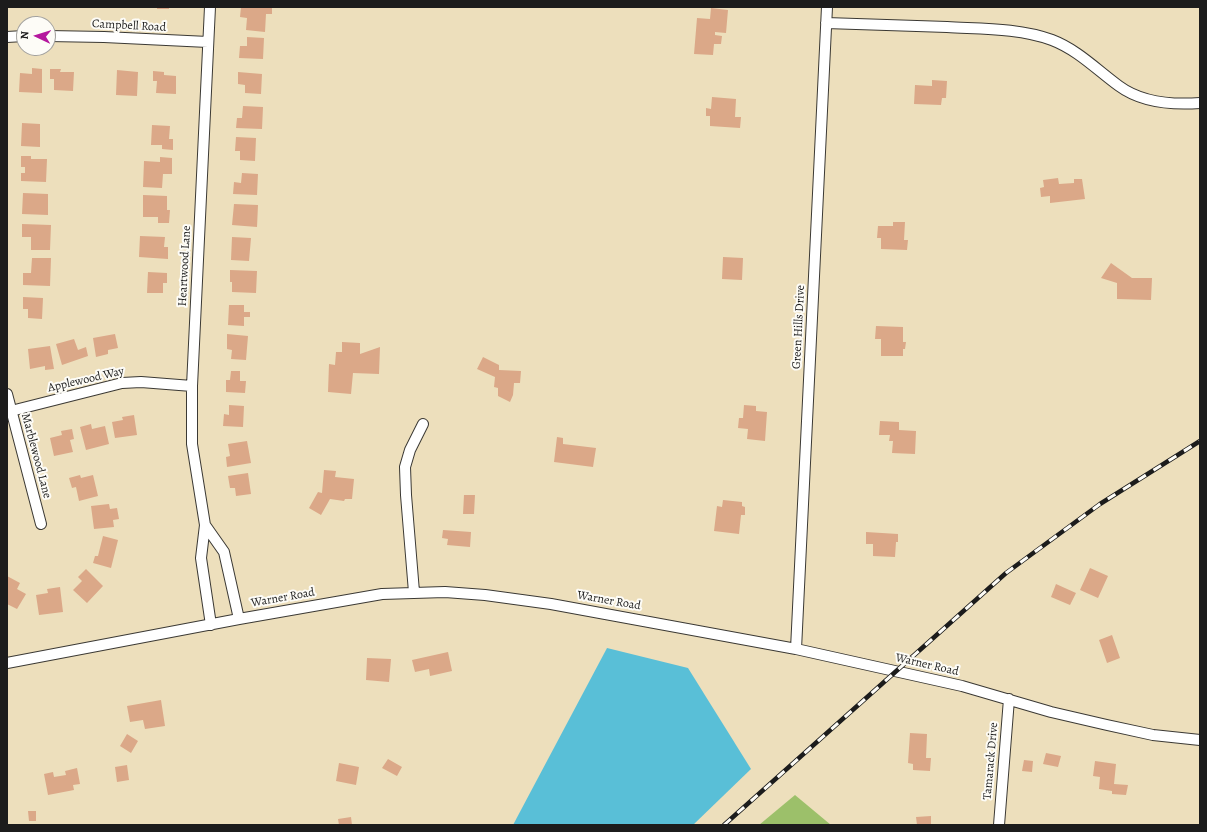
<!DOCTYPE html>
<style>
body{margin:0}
#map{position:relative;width:1207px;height:832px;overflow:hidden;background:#eddfbc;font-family:Alegreya,serif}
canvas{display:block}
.frame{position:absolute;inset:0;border:8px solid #1c1c1c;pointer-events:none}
.north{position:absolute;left:16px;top:16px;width:40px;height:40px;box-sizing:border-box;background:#fdfcf7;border:1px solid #a3a29f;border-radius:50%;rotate:274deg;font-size:11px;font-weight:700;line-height:16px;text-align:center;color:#1c1c1c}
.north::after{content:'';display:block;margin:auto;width:14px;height:18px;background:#b5179e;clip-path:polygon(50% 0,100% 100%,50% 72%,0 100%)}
</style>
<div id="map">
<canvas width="1207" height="832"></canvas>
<div class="frame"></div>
<div class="north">N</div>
</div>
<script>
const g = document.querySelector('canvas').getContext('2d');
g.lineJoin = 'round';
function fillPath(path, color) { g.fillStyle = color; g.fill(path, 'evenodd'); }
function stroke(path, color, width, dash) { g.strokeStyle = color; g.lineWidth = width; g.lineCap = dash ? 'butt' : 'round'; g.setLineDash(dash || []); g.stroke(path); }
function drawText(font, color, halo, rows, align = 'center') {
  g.font = font + ' Alegreya,serif'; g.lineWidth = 4; g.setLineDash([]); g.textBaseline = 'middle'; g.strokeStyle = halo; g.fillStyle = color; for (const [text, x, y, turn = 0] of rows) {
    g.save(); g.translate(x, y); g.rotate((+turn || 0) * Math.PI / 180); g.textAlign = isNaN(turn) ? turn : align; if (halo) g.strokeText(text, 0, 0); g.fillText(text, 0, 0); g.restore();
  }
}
fillPath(new Path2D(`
 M795,795l36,30h-72z`), '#9cc06a');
fillPath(new Path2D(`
 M607,648l81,20 63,101 -58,56h-180z`), '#59bfd7');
fillPath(new Path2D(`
 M157,7h12v2h-12z
 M241,7h31v7h-6l-1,18 -19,-2 1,-12 -7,-1z
 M711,8l17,2 -2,23 -11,-1v3l7,1 -1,8h-7l-1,11 -19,-1 3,-36 13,1z
 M247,37l17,1 -1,21 -24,-1 1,-12h7z
 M32,68l10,1v24l-23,-1 1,-19 12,1z
 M50,69h11l-1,3h14l-1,19 -19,-1v-11h-4z
 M117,70l21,2 -1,24 -21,-1z
 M153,71l11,1v3l12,1v18l-20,-1 1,-12h-4z
 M238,72l24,2 -1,20 -16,-1v-8l-7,-1z
 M932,80l15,1 -1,17h-4l-1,7 -27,-1 1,-19 17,1z
 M712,97l24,2 -1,18h6l-1,11 -30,-2v-10h-4v-8l5,1z
 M243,106l20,1 -1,22 -26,-1 1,-10h5z
 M22,123l18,1v23l-19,-1z
 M152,125l18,1 -1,13h4v11l-11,-1v-4h-11z
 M236,137l20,1 -1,23 -15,-1v-9h-5z
 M21,156h10v3h16l-1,23 -25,-1v-8h4v-6h-4z
 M160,157l12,1v16h-9l-1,14 -19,-1 1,-26 16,1z
 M242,173l16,1 -1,21 -24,-1 1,-12 7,1z
 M1058,178l1,6 15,-1v-4h8l3,20 -35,4v-7l-9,1 -1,-9 4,-1 -1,-7z
 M23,193l25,1v21l-26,-1z
 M143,195l24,1v14h3l-1,13h-11v-6h-15z
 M234,204l24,1 -1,22 -25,-2z
 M893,222h12l-1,18h4l-1,10 -26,-1v-11h-4l1,-12h15z
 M22,224l29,1 -1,25h-19v-13h-9z
 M140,236l25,1 -1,10h4v12l-29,-2z
 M232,237l19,1 -2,23 -18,-1z
 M723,257l20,1 -1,22 -20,-1z
 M32,258h19l-1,28 -27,-1v-12h8z
 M1111,263l21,15h20l-1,22 -34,-1v-16l-16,-5z
 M230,270l27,1 -1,22 -24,-1v-10h-2z
 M148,272l19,1v10h-4v10h-16z
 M23,297l20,1 -1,21 -14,-1v-9h-5z
 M229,305h15v7h6v5h-6v9l-16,-1z
 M876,326l27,1v15h3l-1,7h-2v7h-22v-17h-6z
 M115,334l3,14 -10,2v4l-12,3 -3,-19z
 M227,334l21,2 -2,24 -15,-1 1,-9 -5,-1z
 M74,339l4,11 8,-3 2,9 -26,9 -6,-21z
 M342,342l18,1v11l20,-7 -1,27 -26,-1 -2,21 -23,-2 1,-28 6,1 1,-13h6z
 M50,346l4,23 -9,1v-4l-15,3 -2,-20z
 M483,357l16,8v5l22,1 -1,12h-6l-1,12 -3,7 -12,-6v-8l-4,-1 1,-10 -18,-8z
 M231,371h9v10h6l-1,12 -19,-1v-12h4z
 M229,405l15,1 -1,21 -20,-1 1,-12 5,1z
 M744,405l12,1v5l11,1 -2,29 -18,-2 1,-10 -10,-1 1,-10h4z
 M134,415l3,20 -22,3 -3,-16 11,-2 -1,-3z
 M880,421l19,1v8l17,1 -1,23 -23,-1 1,-12h-4l1,-6h-11z
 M91,424l1,5 13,-3 4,18 -23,6 -6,-23z
 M72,429l2,10 -4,1 3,12 -19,4 -4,-18 12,-3 -1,-4z
 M557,437l6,1v6l33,4 -3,19 -39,-5z
 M247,441l4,22 -24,4 -1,-10 4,-1 -2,-12z
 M324,470l12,1 -1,6 19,2 -2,20h-7l-1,2 -14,-2 -9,16 -12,-7 9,-16 4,1z
 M248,473l3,21 -15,2 -1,-8h-5l-2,-12z
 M80,475l1,3 12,-3 5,21 -19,5 -3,-14 -4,1 -3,-10z
 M464,495h11l-1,19h-11z
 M723,500l19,2v4l3,1v8h-4l-2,19 -25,-3 3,-25 5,1z
 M109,504l1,5 7,-1 2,11 -6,1 1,7 -20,2 -3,-23z
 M443,530l28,2 -1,15 -23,-2 1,-6 -6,-1z
 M866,532l32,2v8h-2l-1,15 -22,-1v-12h-7z
 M103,536l15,4 -7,28 -18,-5 2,-7h3z
 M1090,568l18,8 -10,22 -18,-8z
 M86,569l17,17 -16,17 -14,-13 9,-9 -4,-4z
 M7,576l13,7 -3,6 9,5 -9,15 -10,-5z
 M1056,584l20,9 -6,12 -19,-8z
 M60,587l3,25 -24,3 -3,-20 12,-2 -1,-4z
 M1112,635l8,23 -13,5 -8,-23z
 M448,652l4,19 -22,5 -1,-7 -14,3 -3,-12z
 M367,658l24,1 -2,23 -23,-2z
 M161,700l4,26 -20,3 -2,-9 -13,2 -3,-16z
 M910,733l17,1 -1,24h5l-1,13 -17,-1v-6l-5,-1z
 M127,734l11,7 -7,12 -11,-7z
 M1046,753l15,3 -3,11 -15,-3z
 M388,759l14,8 -5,9 -15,-8z
 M1024,760l9,1 -1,11 -10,-1z
 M1095,761l21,3 -2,20 14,1 -2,10 -14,-1v-3l-13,-2 1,-12 -7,-1z
 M339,763l20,4 -3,18 -20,-4z
 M127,765l2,15 -12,2 -2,-15z
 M77,768l3,16 -7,1 1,5 -26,5 -4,-21 9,-2 1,5 12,-2 -1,-4z
 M28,811h8v10h-7z
 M931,816v9h-14l-1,-8z
 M351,817l1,8h-13l-1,-6z`), '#dba888');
const minor = new Path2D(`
 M210,7l-18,379v58l13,81 -4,33 10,67
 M826,23c41,1 81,3 121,4 35,2 72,1 105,13 26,10 45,30 67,46 23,17 54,19 81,17
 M48,36l56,1 104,5
 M7,37l17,-1
 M7,394l34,130
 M11,411l111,-28 19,-1 51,4
 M205,525l19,27 15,67
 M414,592l-8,-97 -1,-28 5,-17 13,-26
 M796,649l31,-642
 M7,663l232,-44 143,-25 63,-2 40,3 66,9 245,45 166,37 89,26 56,13 46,10 47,5
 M999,825l10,-126`);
stroke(minor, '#3b3934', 12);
stroke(minor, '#fff', 10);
const rail = new Path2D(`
 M724,825l282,-252 94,-69 100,-63`);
stroke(rail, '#1c1c1c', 4.5);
stroke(rail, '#fdfcf7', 3, [9]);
drawText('12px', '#1c1c1c', '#fdfcf7', [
 ["Campbell Road",129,26,3],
 ["Heartwood Lane",185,266,-87],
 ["Green Hills Drive",799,327,-87],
 ["Applewood Way",86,380,-13],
 ["Marblewood Lane",36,456,75],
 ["Warner Road",283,598,-10],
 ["Warner Road",609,601,10],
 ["Warner Road",927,665,13],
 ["Tamarack Drive",991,761,-85]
]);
</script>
